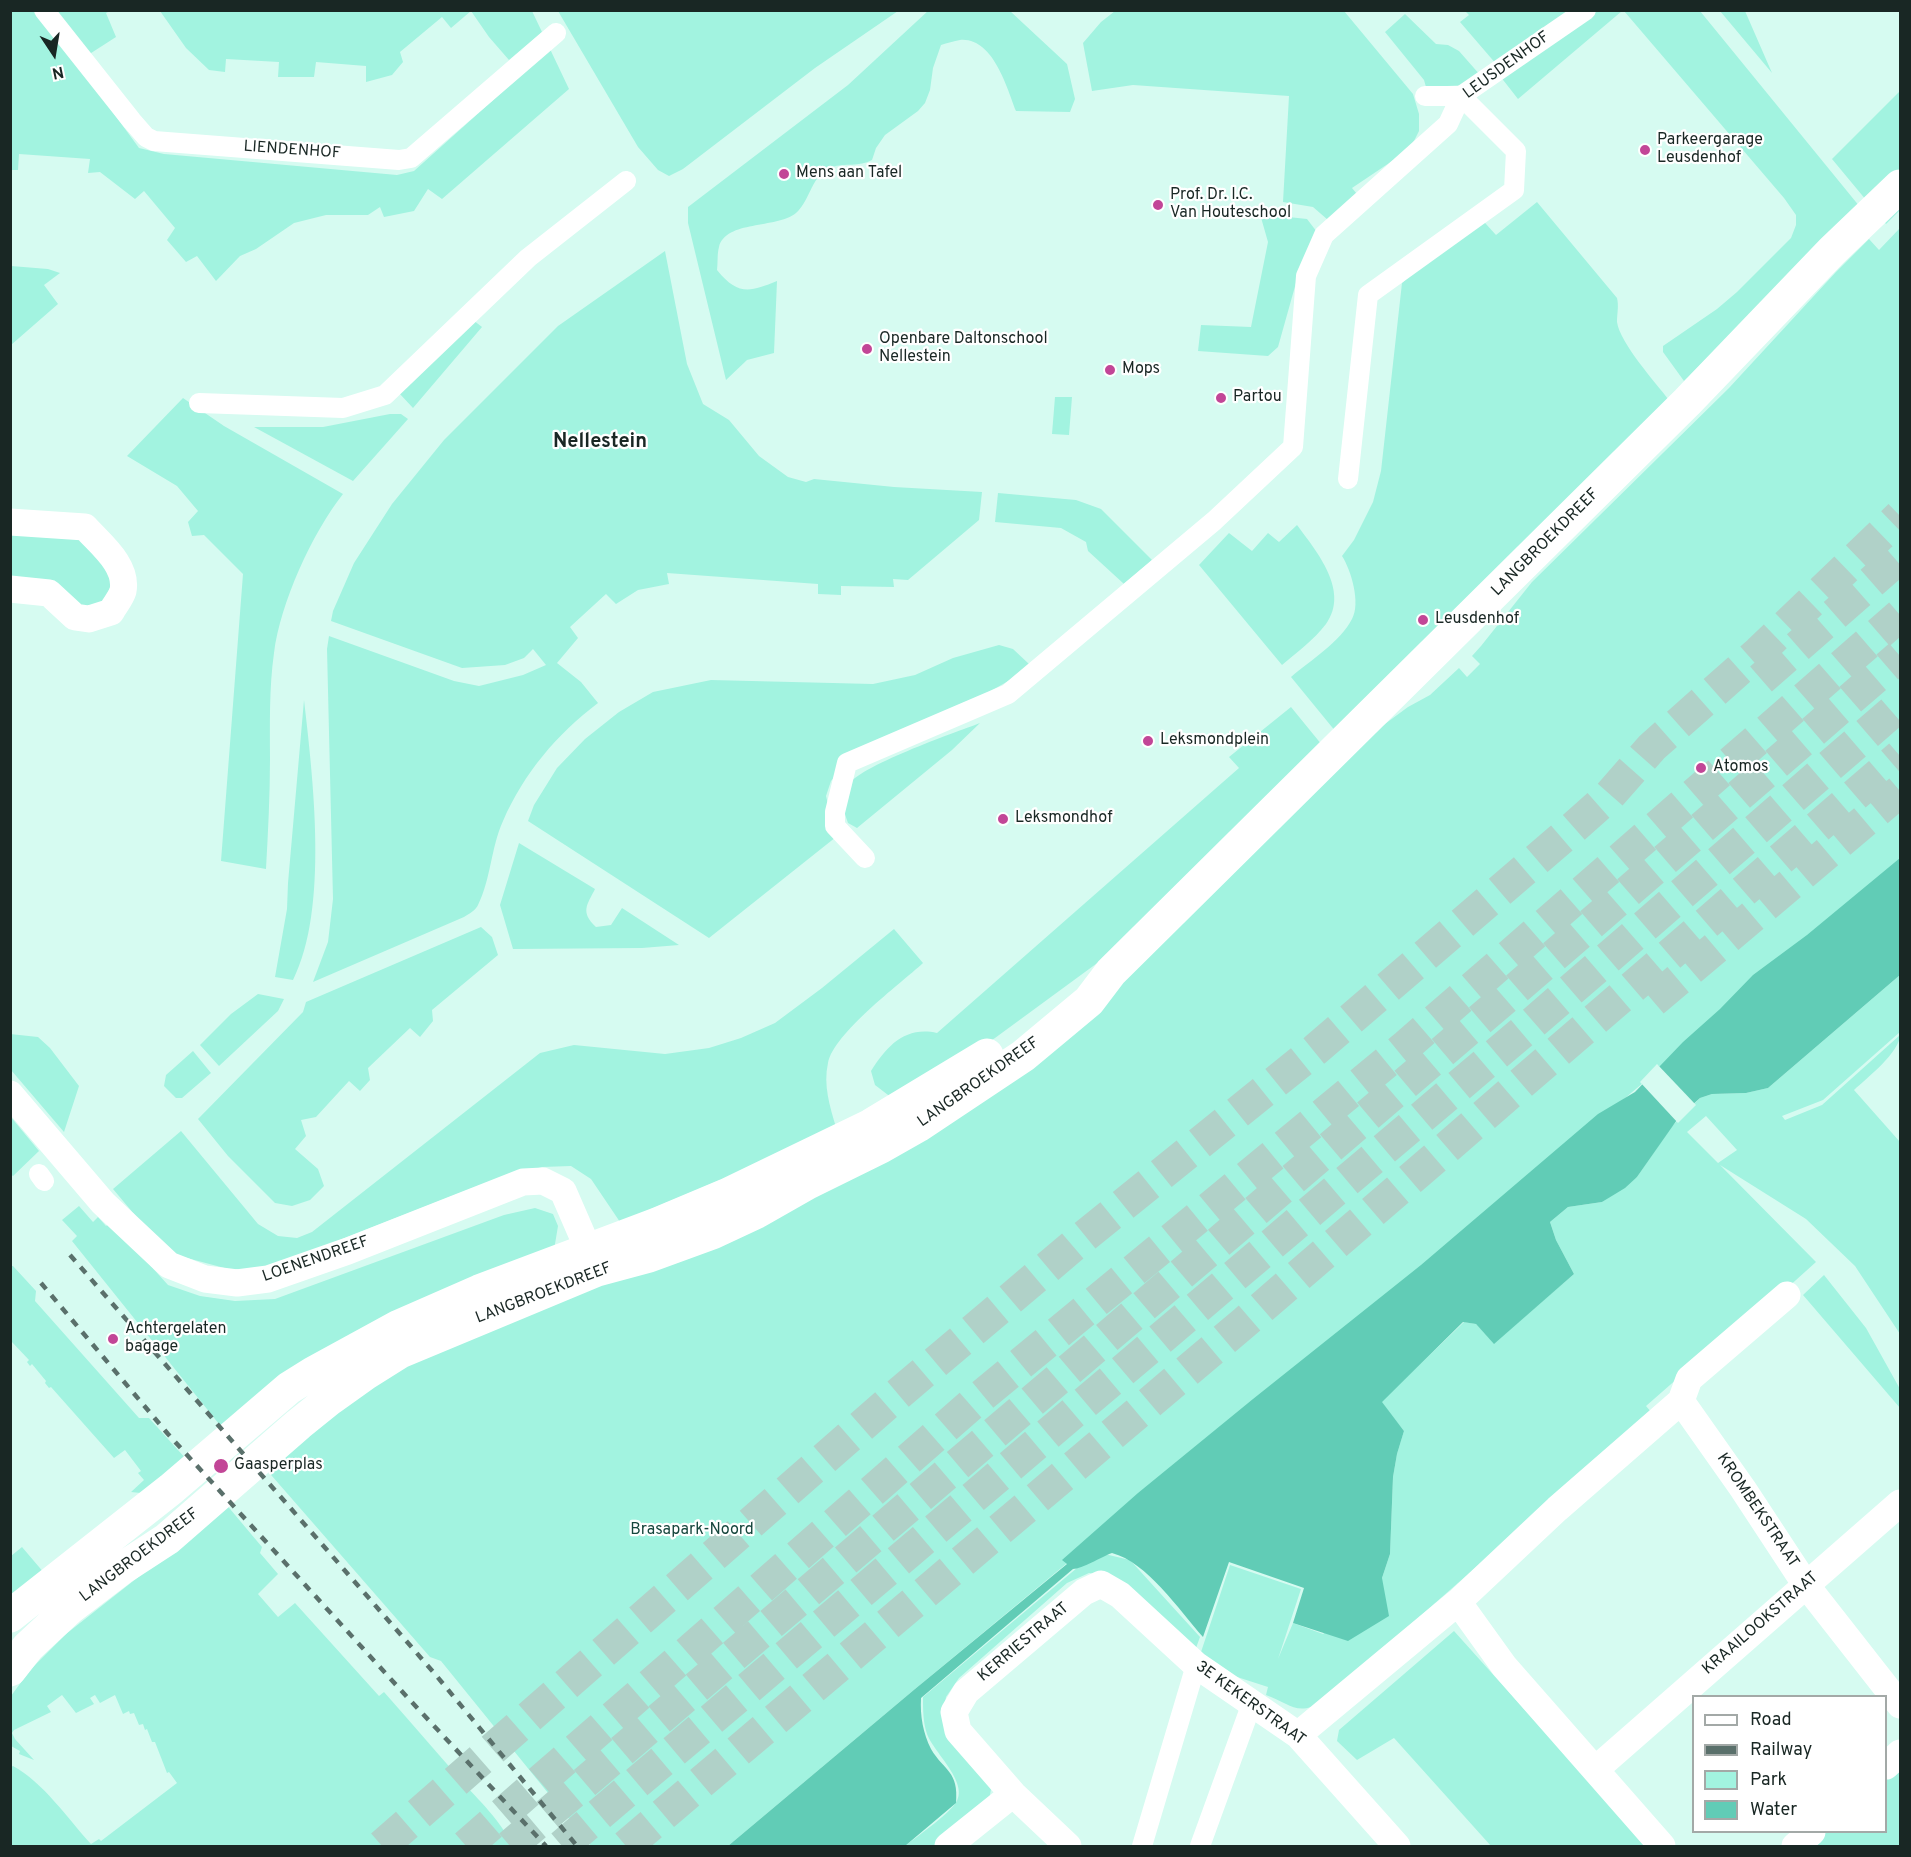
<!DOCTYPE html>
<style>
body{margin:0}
#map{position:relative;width:1911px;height:1857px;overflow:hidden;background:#d6fbf1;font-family:Overpass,sans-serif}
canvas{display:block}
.frame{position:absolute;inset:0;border:12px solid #192724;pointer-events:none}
.legend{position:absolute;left:1692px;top:1695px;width:195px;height:138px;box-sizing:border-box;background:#fff;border:2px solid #a3a9a7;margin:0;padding:8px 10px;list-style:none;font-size:18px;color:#192724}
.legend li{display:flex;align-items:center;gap:12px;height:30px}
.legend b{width:30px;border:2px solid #a3a9a7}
.north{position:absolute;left:24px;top:24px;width:60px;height:60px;-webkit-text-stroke:4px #fff;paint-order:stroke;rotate:168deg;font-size:16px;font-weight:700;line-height:24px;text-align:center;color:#192724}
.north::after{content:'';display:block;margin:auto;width:21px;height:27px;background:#192724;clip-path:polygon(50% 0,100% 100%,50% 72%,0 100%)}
</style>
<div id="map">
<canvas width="1911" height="1857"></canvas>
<div class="frame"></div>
<ul class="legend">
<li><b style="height:8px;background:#fff"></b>Road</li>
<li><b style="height:8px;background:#5a706b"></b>Railway</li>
<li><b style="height:16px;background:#a2f3e0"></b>Park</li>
<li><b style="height:16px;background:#61ccb6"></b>Water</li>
</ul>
<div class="north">N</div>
</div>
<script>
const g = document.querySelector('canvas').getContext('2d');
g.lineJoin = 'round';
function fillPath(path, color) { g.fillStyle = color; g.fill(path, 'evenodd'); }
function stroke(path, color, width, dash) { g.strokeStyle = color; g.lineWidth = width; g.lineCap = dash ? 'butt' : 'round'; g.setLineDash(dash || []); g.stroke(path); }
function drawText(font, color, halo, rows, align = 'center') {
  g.font = font + ' Overpass,sans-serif'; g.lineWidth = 4.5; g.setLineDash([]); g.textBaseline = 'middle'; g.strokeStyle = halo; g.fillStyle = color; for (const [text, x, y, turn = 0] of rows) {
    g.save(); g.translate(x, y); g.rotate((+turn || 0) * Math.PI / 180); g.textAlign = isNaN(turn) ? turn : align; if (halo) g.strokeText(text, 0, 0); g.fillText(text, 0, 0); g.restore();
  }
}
fillPath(new Path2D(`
 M929,10l81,1 57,53 8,35 -5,13 -54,-1c-9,-23 -23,-74 -56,-71 -6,1 -13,3 -19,5l-8,23 -3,22 -5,13 -7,8 -33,24 -9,13 -4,12c-13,7 -27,3 -40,7 -21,7 -21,33 -36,46 -20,16 -70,7 -77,34 -2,7 -1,16 -2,23 21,26 33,22 60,11l-3,72 -27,7 -21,20 -38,-157v-16l160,-122z
 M11,11h28l100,137 25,6 233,21 17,-4 136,-122 19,40 -127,110 -14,-10 -14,22 -30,6 -4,-10 -12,8h-42l-32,8 -38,26 -16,7 -24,25 -19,-25 -11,6 -19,-22 8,-12 -31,-37 -9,8 -35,-27 -12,1 2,-14 -71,-5 -1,16h-7z
 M54,11h56l-4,2 10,24 -28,18z
 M160,11h372l10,21 -33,28 -20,-23 -18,-26 -20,17 -9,-11 -42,35 3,10 -11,13 -26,7v-16l-50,-4 -2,15h-36l1,-15 -53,-3 -1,13 -16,-2 -23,-22z
 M558,11h340l-83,57 -132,101 -14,7 -11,-6 -20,-23z
 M1115,11h229l69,83 6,20v17l-9,18 -58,39 5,6 -29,26 -15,-13 -30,-5 6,-106 -156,-11 -41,6 -9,-48 18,-21z
 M1465,11h109l-77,54 -37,-43 9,-7z
 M1594,11h28l-104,88 -18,-23z
 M1624,11h76l160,196 -176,174 -21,-29v-6l54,-37 20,-17 54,-54 5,-13v-10l-12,-17z
 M1720,11h25l27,62z
 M1405,14l31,30 12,1 11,6 22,25 -12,9 -43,2 -2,-7 -39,-48z
 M1900,91v119l-14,14 -54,-65z
 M1537,202l80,96c2,8 0,16 0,24 3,21 38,60 52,78l-333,332 -45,-55c20,-17 49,-35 61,-58 9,-16 -1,-49 -10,-63l12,-16 19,-38 8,-31 21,-188 74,-70 20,22z
 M1260,214l47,5 10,13 -16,33 -23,82 -10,9 -70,-5 3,-26 50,2 17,-85z
 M1900,228v641l-269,224 -60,53 -656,543 -187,157h-137l-150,-185 -11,-4 -165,-189 131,-100 487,-209 491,-427 34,-25 22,-12 29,-27 8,9 13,-13 -8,-8 9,-10 51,-64 197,-194 107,-116 33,-33 10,11z
 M665,251l22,113 16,40 26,16 30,36 29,21 18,5 8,-3 80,8 88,5 -3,28 -71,60 -15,-1 1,8 -53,-1v9l-23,-1v-10l-151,-11 2,11 -31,6 -22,14 -10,-10 -36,33 8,11 -21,25 24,19 17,21c-41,31 -74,70 -95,118 -12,26 -12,58 -25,84 -2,5 -9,9 -14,12l-151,65 15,-40 5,-43 -6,-250 2,-13 125,45 25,5 44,-11 23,-10 -13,-16 -9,9 -19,7 -43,3 -131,-47 2,-10 21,-48 38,-59 52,-64 114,-114z
 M11,266l37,3 12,4 -16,12 14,19 -47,41z
 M473,320l9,7 -69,81 -14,-15z
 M1055,397h17l-3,38 -17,-1z
 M183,398l41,28 119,68c-31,39 -63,110 -69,159 -5,35 -4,71 -4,106 0,37 -2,73 -4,110l-45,-8 22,-287 -39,-39 -12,1 -4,-14 10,-11 -21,-25 -50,-30z
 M390,414h11l7,5 -55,62 -99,-54h69z
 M998,493l78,7 25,9 51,51 -28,24 -36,-33 -2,-9 -25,-14 -66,-6z
 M1297,525c20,27 53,66 29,99 -12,16 -30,29 -44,41l-83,-100 30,-32 23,18 16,-18 11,9z
 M10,529l67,4 37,43 -12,34 -22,2 -69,-29z
 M999,645l14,4 16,15 -10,11 -94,53 -79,36 -15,17 -5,15 10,41 -127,101 -181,-117 6,-16 23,-37 28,-29 34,-27 34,-20 58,-12 162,4 42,-9 38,-17z
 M304,700c9,78 25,209 -11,280l-18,-3 12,-68 1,-26z
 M1291,707l31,38 -222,216 -105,77 -59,37 -44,23 -17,-13 -4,-14c16,-25 34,-45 66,-38l302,-265 -10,-11z
 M980,723l-28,27 -95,78 -9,-5c-4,-12 -9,-24 -2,-36 12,-21 108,-54 134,-64z
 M519,843l76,46c-8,16 -15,23 1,38l15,-2 11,-17 57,37 -37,3 -129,1 -13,-44z
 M481,927l11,10 6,18 -66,55 1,11 -13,16 -10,-9 -42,40 2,12 -10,11 -11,-10 -33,36 -15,3 5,16 -11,13 23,20 6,17 -14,14 -18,6 -17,-3 -47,-47 -30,-37 105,-107 3,-10z
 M894,929l29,34c-24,22 -89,70 -95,100 -5,22 2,44 8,64l-87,41 -129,54 -29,-43 -20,-13 -29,1 -72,22 -207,81h-31l-60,-16 -22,-21 -37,-44 68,-58 77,93 20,12 19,2 15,-6 228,-179 34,-8 91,9 44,-6 32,-10 34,-15 47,-35z
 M1900,975v57l-77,68 -41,16 3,4 37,-15 78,-70c0,17 -33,43 -46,55l46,52v192l-45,-68 -49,-47 -86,-54 96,97 -30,27 -3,-3 -137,120 6,7 -331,290c-25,13 -32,0 -55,-8l2,-8 -71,-23 33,-99 71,24 -23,70 15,-36 30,11 59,-56 8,-24 3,-77 4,-23 7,-23 -23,-29 83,-80 12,2 18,19 80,-69 -18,-34 -6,-18 18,-15 34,-5 35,-25 35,-51 28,-28 12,-4 34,-1 22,-5zM1706,1116l31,34 -19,13 -31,-31z
 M258,994l26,5 -6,12 -59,55 -19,-21 31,-31z
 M10,1034l28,3 12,11 29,38 -15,46 -53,-62z
 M193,1051l18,22 -29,25h-6l-12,-12 2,-11z
 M10,1116l29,35 -26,25 -3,-2z
 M79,1206l14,16 5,-5 8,9 5,-4 57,63 32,11 35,5 40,-2 229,-84 31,-7 18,6 5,12 -4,24 -331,179 -151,-188 5,-5 -15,-16z
 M10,1266h3l23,25 -1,10 104,117h10l38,42 -46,33 -10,-1 13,-12 -6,-7 3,-2 -16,-21 -11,8 -63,-71 -2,1 -4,-5 1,-2 -14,-17 -2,2 -3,-4 2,-2 -18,-19z
 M1824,1275l42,53 34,61v19l-97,-113z
 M225,1503l37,44 -2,6 18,21 -20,20 20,23 17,-14 84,93 5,-4c26,29 51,59 77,88 17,20 41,41 51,66h-501v-79l2,-1c30,16 55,53 78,78l8,-5 2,2 76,-58 -8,-11 -2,1 -12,-31h-3l-5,-13 -2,1 -2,-6 -4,1 -5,-12 -4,1 -1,-3 -6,3 -8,-19 -15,8 -5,-8 -5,3 4,6 -18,9 -14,-18 -15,11 4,6 -37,18 -2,3 3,6 19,21 -15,-6 1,-3 -9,-5v-50l19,-26 36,-36 118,-93z
 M22,1547l23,27 -34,26v-44z
 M1096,1552l34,8 70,77 -8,22 -89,-84 -14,-2 -22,10 -108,95 -13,19 -2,13 47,79 -2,12 -47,45h-37c14,-11 40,-29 50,-42 16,-20 -21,-51 -28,-70 -4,-12 -4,-24 -4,-37z
 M1454,1631l193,215h-156l-97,-108 -37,22 -20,-19 2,-11z
 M1900,1760v86h-98l17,-14h67v-58z`), '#a2f3e0');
fillPath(new Path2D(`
 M1900,858v117l-132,113 -22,5 -34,1 -12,4 -21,19 -42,60 -12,11 -23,14 -34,5 -18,15 6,18 18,34 -80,70 -18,-20 -13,-2 -81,80 22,29 -7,23 -4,23 -3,77 -8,24 7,38 -41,25 -55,-18 11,-35 -75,-26 -26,75c-24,-27 -56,-75 -91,-84 -11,4 -30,16 -39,16l-152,129c-1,18 2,35 10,51 13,22 28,22 25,54l-51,43h-177l187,-157 152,-125 -5,-4 76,-67 115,-94 168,-134 177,-151 37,-22 48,-50 37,-33 33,-34 54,-40z`), '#61ccb6');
fillPath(new Path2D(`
 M1657,1064l39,41 -18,18 -38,-41z`), '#d6fbf1');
stroke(new Path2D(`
 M1761,679l139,-122
 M1653,1001l247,-210
 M382,1846l515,-451 184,-156 234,-189 249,-214 44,-39 44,-50 107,-95 141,-136
 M466,1846l507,-443 433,-357 494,-431
 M510,1846l993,-846 397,-344
 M562,1846l965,-818 373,-323
 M626,1846l619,-524 655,-566`), '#b0d1c8', 33, [33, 16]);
stroke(new Path2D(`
 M44,10l88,111 14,16 8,4 245,19 12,-2 145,-125
 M199,403l144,5 42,-13 143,-137 98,-77
 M1348,479l20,-184 146,-105 2,-39 -55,-55h-36
 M865,858l-30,-32v-14l12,-49 161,-69 206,-173 79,-74 13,-171 18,-41 124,-111 13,-28 125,-86
 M39,1174l5,7
 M1142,1846l54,-181
 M1200,1846l52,-143`), '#fff', 20);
stroke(new Path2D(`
 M10,522l75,5c15,17 43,38 38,64 -2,7 -9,15 -12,21l-22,7 -14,-2 -26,-24 -39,-4
 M10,1094l93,109 66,62 36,14 32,4 31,-4 80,-28 175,-69 20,-1 20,10 33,76
 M1787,1295l-98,84 -8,22 62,88 63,96 94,120
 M1458,1602l46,64 158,180
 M1298,1735l160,-133 99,-93 124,-108
 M1886,1766l14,-13
 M1596,1769l304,-266
 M948,1846l65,-52
 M1068,1846l-55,-52 -55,-63 -4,-19 12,-20 118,-100 17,-8 19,11 76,70 102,70 99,111
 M1795,1846l17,-14`), '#fff', 27);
stroke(new Path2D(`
 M10,1616l161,-127 118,-101 24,-15 86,-47 80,-35 178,-67 69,-29 145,-70 116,-70
 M10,1670l18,-23 43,-40 50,-38 46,-30 132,-115 31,-25 35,-25 35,-22 197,-82 52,-14 63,-23 45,-21 51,-29 73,-36 37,-21 105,-70 66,-55 22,-29 576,-570 145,-151 68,-65`), '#fff', 33);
stroke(new Path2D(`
 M70,1255l365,419 142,172
 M41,1283l127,151 240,264 138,148`), '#5a706b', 4.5, [8, 8]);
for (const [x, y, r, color] of [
 [1645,150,6,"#c24697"],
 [784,174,6,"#c24697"],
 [1158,205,6,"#c24697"],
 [867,349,6,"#c24697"],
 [1110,370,6,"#c24697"],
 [1221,398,6,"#c24697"],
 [1423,620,6,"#c24697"],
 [1148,741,6,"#c24697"],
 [1701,768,6,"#c24697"],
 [1003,819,6,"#c24697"],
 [113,1339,6,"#c24697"],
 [221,1466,8,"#c24697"]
]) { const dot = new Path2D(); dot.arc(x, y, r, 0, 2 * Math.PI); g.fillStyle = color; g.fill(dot); stroke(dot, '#fff', 2); }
drawText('16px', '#192724', '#fff', [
 ["LEUSDENHOF",1507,66,-36],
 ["LIENDENHOF",292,151,4],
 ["LANGBROEKDREEF",1546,543,-45],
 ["LANGBROEKDREEF",979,1083,-35],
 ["LOENENDREEF",316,1260,-19],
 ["LANGBROEKDREEF",544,1294,-21],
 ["KROMBEKSTRAAT",1757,1511,56],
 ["LANGBROEKDREEF",140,1556,-37],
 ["KRAAILOOKSTRAAT",1761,1624,-41],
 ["KERRIESTRAAT",1024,1643,-40],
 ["3E KEKERSTRAAT",1250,1704,36]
]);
drawText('16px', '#192724', '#fff', [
 ["Parkeergarage",1657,141],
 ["Leusdenhof",1657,159],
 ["Mens aan Tafel",796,174],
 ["Prof. Dr. I.C.",1170,196],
 ["Van Houteschool",1170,214],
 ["Openbare Daltonschool",879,340],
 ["Nellestein",879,358],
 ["Mops",1122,370],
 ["Partou",1233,398],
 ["Leusdenhof",1435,620],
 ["Leksmondplein",1160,741],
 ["Atomos",1713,768],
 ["Leksmondhof",1015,819],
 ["Achtergelaten",125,1330],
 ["bagage",125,1348],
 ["Gaasperplas",234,1466]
], 'left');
drawText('16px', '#16463d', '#fff', [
 ["Brasapark-Noord",692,1531]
]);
drawText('bold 20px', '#192724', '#fff', [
 ["Nellestein",600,443]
]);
</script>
